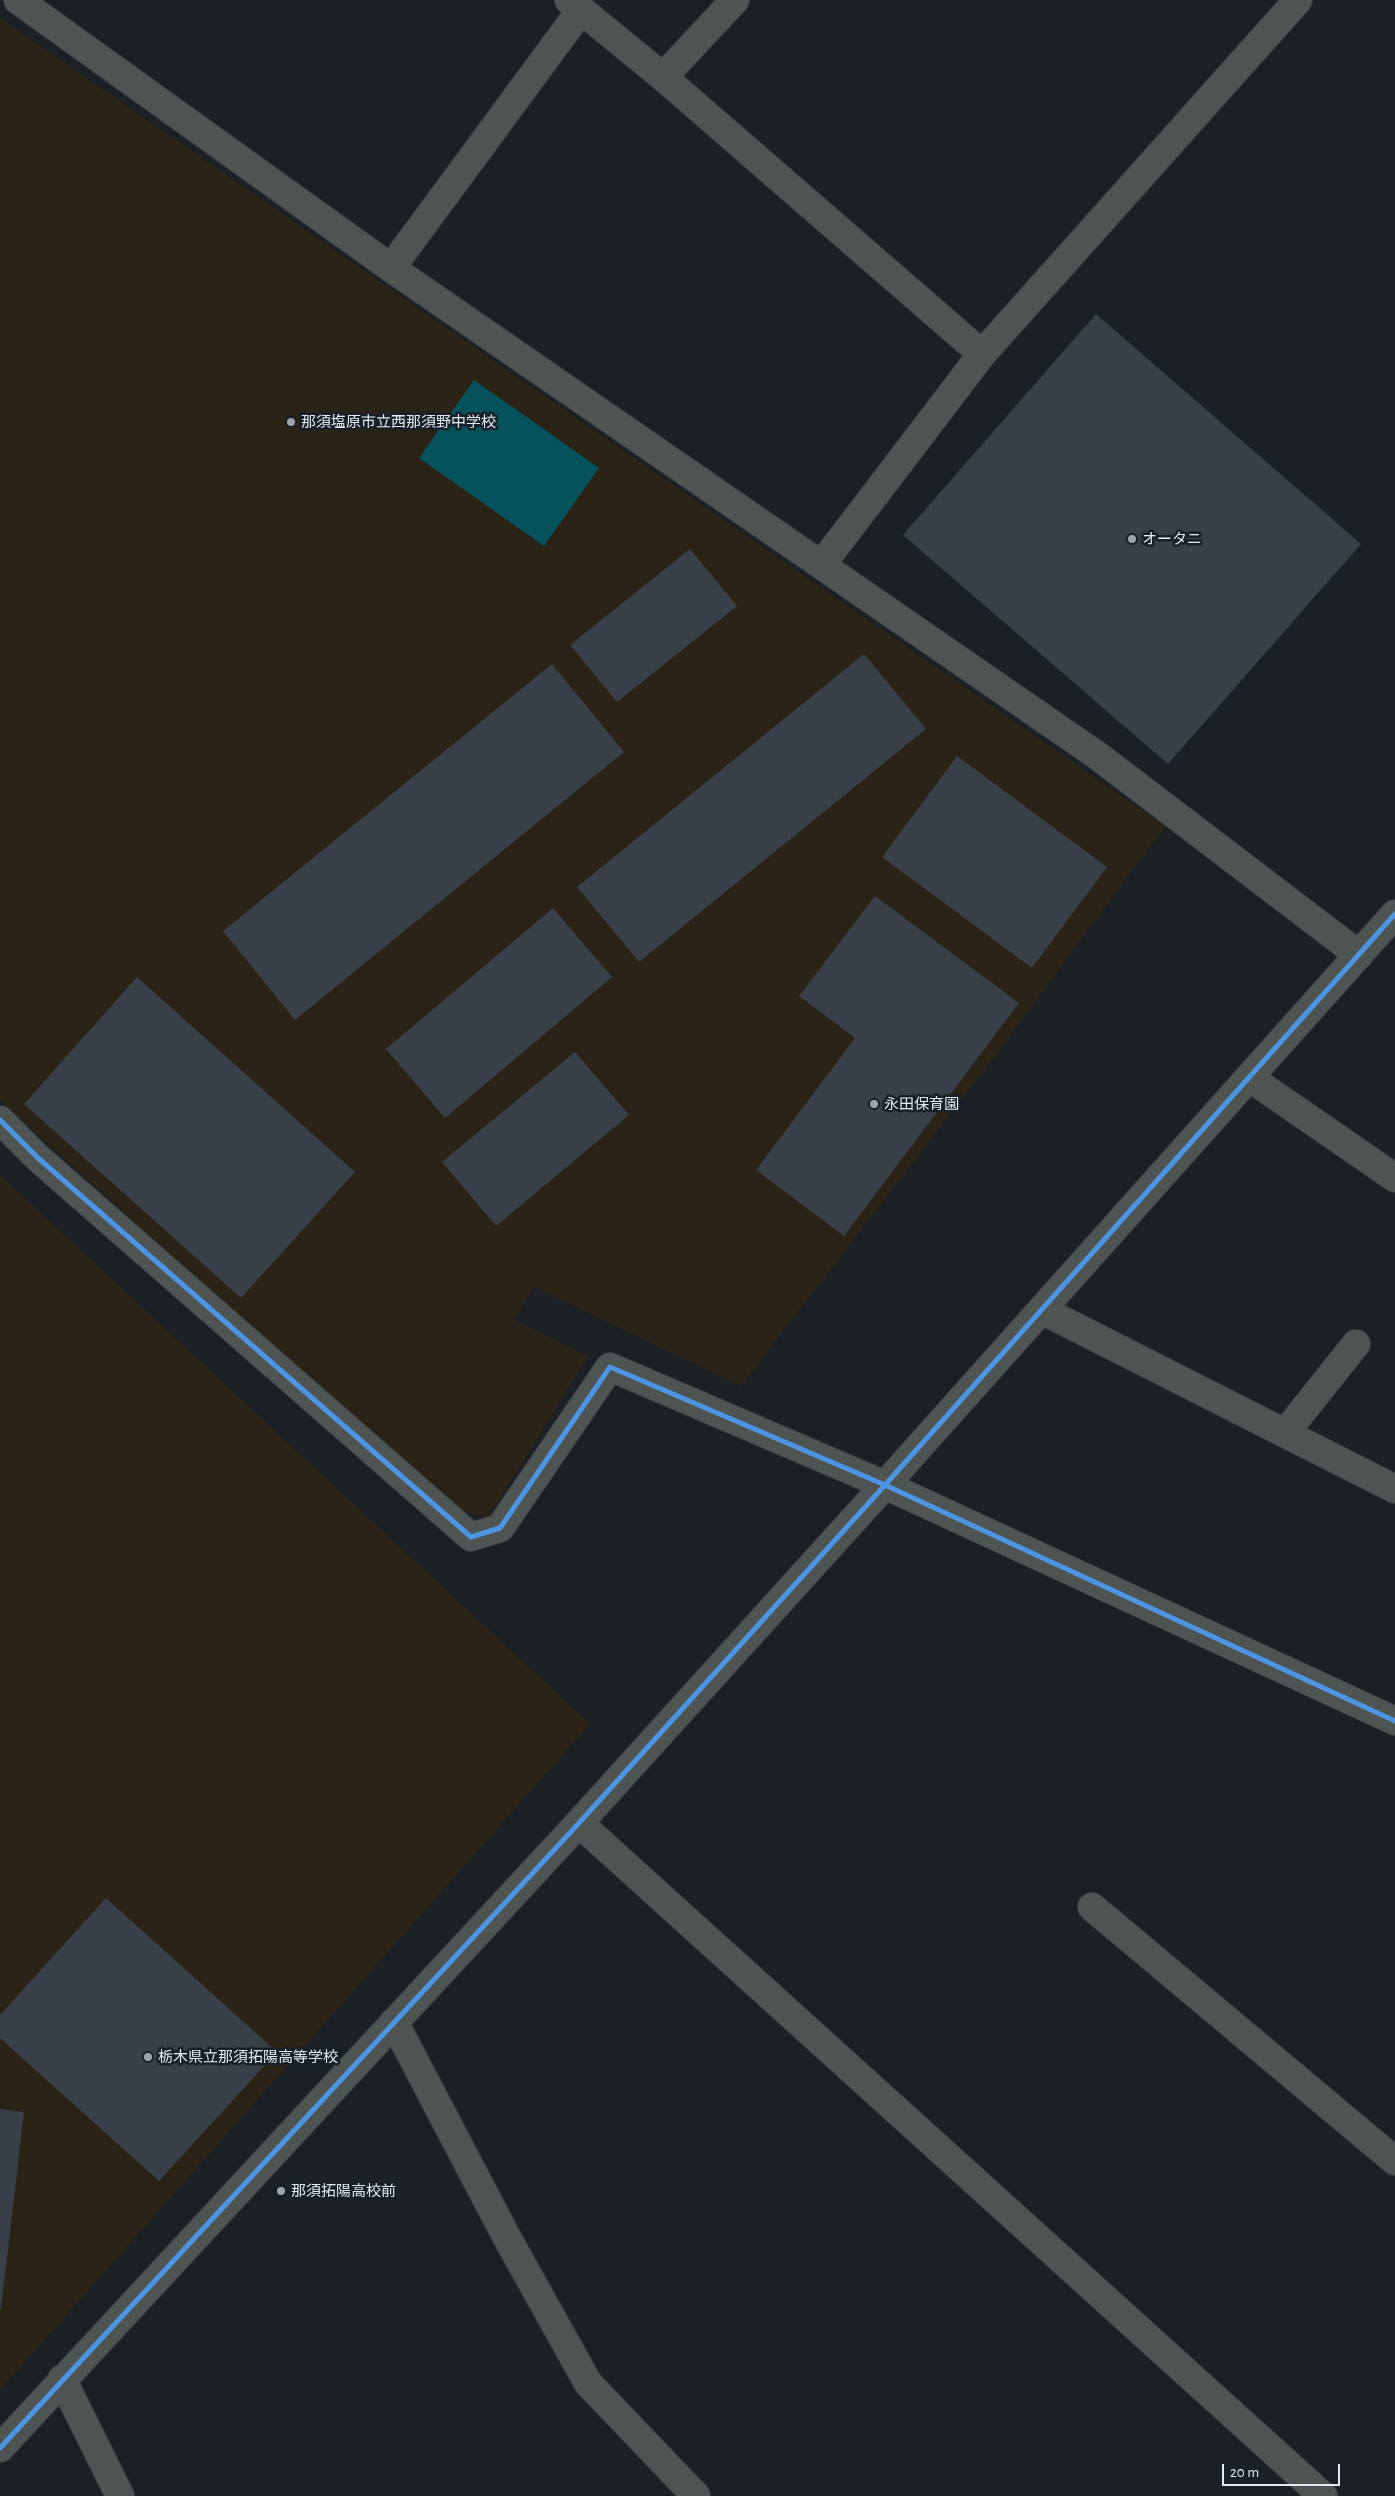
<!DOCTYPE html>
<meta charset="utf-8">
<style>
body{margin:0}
#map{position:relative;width:1395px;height:2496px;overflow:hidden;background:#1b2025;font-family:"Alegreya Sans",sans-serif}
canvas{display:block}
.scale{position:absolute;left:1222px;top:2464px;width:118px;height:22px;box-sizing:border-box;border:2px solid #e4e9f1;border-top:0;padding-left:6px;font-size:15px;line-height:18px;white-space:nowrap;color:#e4e9f1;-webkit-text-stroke:4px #171f29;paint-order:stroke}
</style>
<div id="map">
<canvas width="1395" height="2496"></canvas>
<div class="scale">20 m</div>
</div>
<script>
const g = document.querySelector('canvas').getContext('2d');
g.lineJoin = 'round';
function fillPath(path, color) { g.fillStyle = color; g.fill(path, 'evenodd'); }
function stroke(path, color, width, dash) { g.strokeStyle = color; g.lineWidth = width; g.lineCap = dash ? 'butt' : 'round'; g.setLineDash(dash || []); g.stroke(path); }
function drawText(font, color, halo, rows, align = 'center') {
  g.font = font + ' "Alegreya Sans","Noto Sans JP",sans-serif'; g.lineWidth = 5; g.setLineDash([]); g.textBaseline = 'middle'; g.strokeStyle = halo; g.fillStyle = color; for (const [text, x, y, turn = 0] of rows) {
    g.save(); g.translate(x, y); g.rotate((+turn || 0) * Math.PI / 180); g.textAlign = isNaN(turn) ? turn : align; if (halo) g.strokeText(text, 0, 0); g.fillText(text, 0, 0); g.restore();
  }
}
fillPath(new Path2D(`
 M0,18l1165,808 -164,222 -260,338 -207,-99 -20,33 74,36 -100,162 -39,-10 -449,-408z
 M0,1175l590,549 -590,666z`), '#2c2317');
fillPath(new Path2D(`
 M474,380l125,88 -55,78 -125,-88z`), '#05525c');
fillPath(new Path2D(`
 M1096,314l265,230 -193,220 -265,-229z
 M690,549l47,57 -120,96 -47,-57z
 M864,654l62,75 -287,233 -62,-75z
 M552,664l72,88 -329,268 -72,-89z
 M957,756l150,111 -75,101 -150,-111z
 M875,896l144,107 -175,233 -88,-66 99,-132 -56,-42z
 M553,908l59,69 -167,141 -59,-69z
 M137,977l218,195 -114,126 -217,-194z
 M575,1052l54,63 -133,111 -54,-64z
 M106,1898l171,154 -118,129 -159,-143v-23z
 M0,2109l24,3 -23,197h-1z`), '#383f48');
const minor = new Path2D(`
 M18,0l373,268 707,488 261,199
 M569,0l94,77 319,277
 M663,77l72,-77
 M391,268l190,-258
 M822,564l160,-210 316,-354
 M1250,1078l145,100
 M0,1120l38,38 433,379 29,-9 110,-161 275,118 510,236
 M1042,1310l353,179
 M1285,1433l71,-89
 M579,1823l744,673
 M1092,1907l303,254
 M394,2022l111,212 83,149 108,113
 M62,2379l58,117`);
const tertiary = new Path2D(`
 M0,2448l579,-625 306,-338 510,-571`);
stroke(minor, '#383c41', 30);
stroke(tertiary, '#383c41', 30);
stroke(minor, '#4e5452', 28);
stroke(tertiary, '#4e5452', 28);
stroke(new Path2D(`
 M0,1120l38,38 433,379 29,-9 110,-161 275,118 510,236
 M0,2448l579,-625 306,-338 510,-571`), '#4d94e3', 5);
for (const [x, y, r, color] of [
 [291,422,5,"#9ea3aa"],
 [1132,539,5,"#9ea3aa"],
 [874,1104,5,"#9ea3aa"],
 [148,2057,5,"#9ea3aa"],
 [281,2191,5,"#9ea3aa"]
]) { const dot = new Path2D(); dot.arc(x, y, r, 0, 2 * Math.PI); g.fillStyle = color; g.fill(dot); stroke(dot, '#171f29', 2); }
drawText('15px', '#e4e9f1', '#171f29', [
 ["那須塩原市立西那須野中学校",301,422],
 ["オータニ",1142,539],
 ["永田保育園",884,1104],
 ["栃木県立那須拓陽高等学校",158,2057],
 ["那須拓陽高校前",291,2191]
], 'left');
</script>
